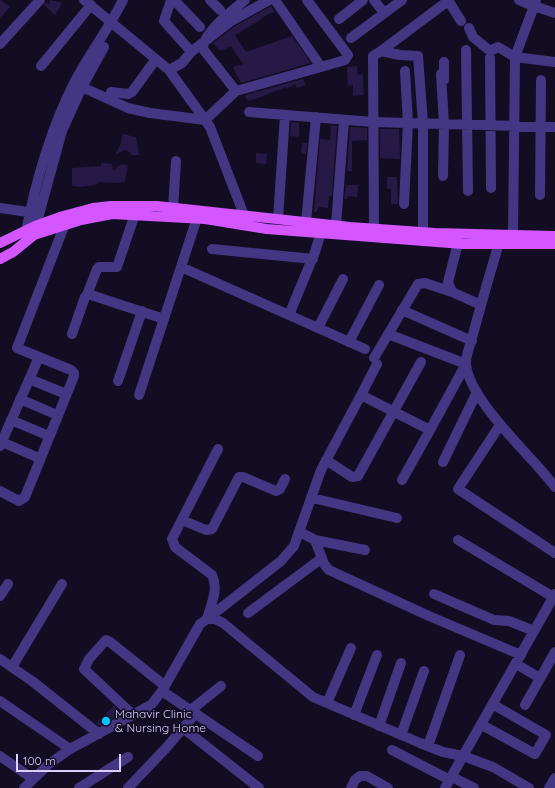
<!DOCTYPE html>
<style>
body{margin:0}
#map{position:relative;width:555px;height:788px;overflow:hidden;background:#130d23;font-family:Quicksand,sans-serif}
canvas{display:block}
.scale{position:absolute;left:16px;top:754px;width:105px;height:18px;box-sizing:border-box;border:2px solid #dacfff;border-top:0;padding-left:5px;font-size:12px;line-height:14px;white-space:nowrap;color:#dacfff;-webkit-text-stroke:3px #130d23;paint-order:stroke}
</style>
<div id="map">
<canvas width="555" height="788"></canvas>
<div class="scale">100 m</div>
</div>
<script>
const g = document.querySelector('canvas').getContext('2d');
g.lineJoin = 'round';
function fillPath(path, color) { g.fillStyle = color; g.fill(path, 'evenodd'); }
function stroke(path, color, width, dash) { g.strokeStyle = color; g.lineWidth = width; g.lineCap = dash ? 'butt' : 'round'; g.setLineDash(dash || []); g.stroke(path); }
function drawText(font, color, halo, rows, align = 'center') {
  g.font = font + ' Quicksand,sans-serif'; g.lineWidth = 3.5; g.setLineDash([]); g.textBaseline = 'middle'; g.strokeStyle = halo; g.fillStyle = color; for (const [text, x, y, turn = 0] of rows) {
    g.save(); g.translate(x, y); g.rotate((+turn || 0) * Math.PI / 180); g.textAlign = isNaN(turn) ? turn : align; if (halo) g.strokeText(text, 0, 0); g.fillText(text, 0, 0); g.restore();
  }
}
fillPath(new Path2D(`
 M0,0l10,7 -10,11z
 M50,0l12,3 -7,12 -11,-10 2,-3 3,2z
 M271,6l4,6 -7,2 -11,8 -22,13 11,17 46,-16 19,27 -70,20 -8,-16 10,-3 -12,-18 -11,5 -7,-8 22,-17z
 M357,66l1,9 5,-1 1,21 -11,1v-11l-5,1 -1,-19z
 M303,79l3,6 -9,3 -2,-4 -9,5v-2l-31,12 -7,2 -2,-3 -1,-3z
 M291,122l8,1v14l-9,-1z
 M331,125l6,1 -5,70h-3l-1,12 -9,-1 -3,5h-2l6,-73 10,1z
 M350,127l17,1v12l-15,1v30h-5z
 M380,129h19l1,30 -20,-1z
 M122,134l14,3 3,18h-8l-1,-3 -6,-2 -9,5 6,-12z
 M302,143h5l-1,11 -5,-1z
 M256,153l11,1 -1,10 -10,-1z
 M101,163l11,1 1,7 8,-7 7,1 -3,16 -7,2 -18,-1 -5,3 -14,2 -9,-1v-18l29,-2z
 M387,177h10l1,27h-7v-15h-4z
 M346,185h12l-1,12 -9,-1 -1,3h-3z
 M114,706l8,7 -23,13 -3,-3z`), '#271945');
stroke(new Path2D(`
 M84,0l85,70 41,57 34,88
 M171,0l-7,21 23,26
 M174,0l26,27
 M210,0l10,10
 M275,0l46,67 24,-7 3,-5 -41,-55
 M374,0l10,13
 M448,0l13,21
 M536,0l-2,6 21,7
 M339,19l24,-19
 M469,28l4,9 17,14 8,-4 17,10 40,5
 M351,38l51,-38
 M0,44l40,-44
 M466,50l2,141
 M381,51l67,-50
 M490,58l1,130
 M444,62v18
 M41,66l50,-61
 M169,70l13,-7 9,-11 40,-31 38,-21
 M441,74l3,50 -1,52
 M82,87l46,21 22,5 55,7 31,-29 -33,-42c-1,-16 31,-40 42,-49
 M236,91l85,-24
 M111,92l17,2 4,-2 24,-33
 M249,112l124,10 182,5
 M540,195l1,-115
 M404,204l4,-81 -3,-52
 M0,208l28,4
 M173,209l3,-48
 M278,219l7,-104
 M306,222l10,-105
 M336,225l8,-105
 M374,228l-1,-172 8,-5 19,4 18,1 5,67v109
 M321,232l-6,20 -26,63 76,34
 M34,233l28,-102 20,-44 22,-40
 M513,234l2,-177 19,-51 -15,-6
 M501,236c-10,34 -20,68 -29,102 -2,8 -7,19 -6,27 5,38 66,91 89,122
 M25,237c10,-54 25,-107 50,-156 15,-28 34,-53 48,-81
 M458,243l-10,39 4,10 29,13
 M212,249l101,10
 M181,267l108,48
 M87,295l10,-26 2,-2h18l18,-53
 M402,310l70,31
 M318,328l25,-49
 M72,334l13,-37 3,-3 76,25
 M349,342l30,-57
 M374,358l44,-74 7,-1 27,9
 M377,364l-16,31 69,35 36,-66 -78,-30
 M29,379l37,15
 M118,381l24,-70
 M139,395l58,-177
 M20,399l37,16
 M11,420l38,16
 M500,425l-42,64 97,64
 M2,442l37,16
 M0,446l39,-89
 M326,460l26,17 6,-1 63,-114
 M443,462l34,-70
 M402,480l28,-50
 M0,491l19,10 6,-4 49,-121v-3l-3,-3 -54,-22 48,-124
 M312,498l85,20
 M182,520l24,10 6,-1 27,-52h4l33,14 4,-2 5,-10
 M300,532l15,8 9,24 5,6 100,46 92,39
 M315,540l50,10
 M458,540l95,57
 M434,594l60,26 15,1 25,10
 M0,596l8,-12
 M248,613l74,-55
 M207,619l74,-58 13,-15 27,-76 40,-75
 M207,619c4,-15 12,-29 5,-44l-37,-28 -3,-8 46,-90
 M0,659l32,22 67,53
 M516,664l24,14
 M12,667l50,-83
 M162,691l96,65
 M0,701l70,48
 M327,703l24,-55
 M525,705l30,-53
 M191,710l30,-24
 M133,715l-49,-46 5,-10 17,-19 4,2 55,44
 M354,715l23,-60
 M482,725l53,29 11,-19 -52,-30
 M379,726l22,-63
 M183,728l76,60
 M401,735l23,-64
 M428,746l32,-91
 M392,750l58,30
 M0,756l33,23
 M452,777l22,11
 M24,788l25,-24 21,-15 81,-44 11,-14 38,-67 7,-5h8l8,4 90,74 107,46 23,9 20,4 -18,32
 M79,788l49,-31
 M128,788l38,-40 30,-35
 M351,788l4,-8 5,-4h7l21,12
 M529,788l-36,-21 -30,-11 92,-162
 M549,788l6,-10`), '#433783', 10);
stroke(new Path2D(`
 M0,243l35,-17 28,-10 30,-8 18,-2h46l193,21 85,6 120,3
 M0,259l13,-7 21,-17 47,-15 31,-6 93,5 62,10 196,15h92`), '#d356ff', 10);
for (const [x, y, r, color] of [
 [106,721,5,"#00c5fa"]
]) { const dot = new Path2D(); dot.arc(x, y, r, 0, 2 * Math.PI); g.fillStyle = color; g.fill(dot); stroke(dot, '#130d23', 1.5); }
drawText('12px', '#dacfff', '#130d23', [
 ["Mahavir Clinic",115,714],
 ["& Nursing Home",115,728]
], 'left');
</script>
